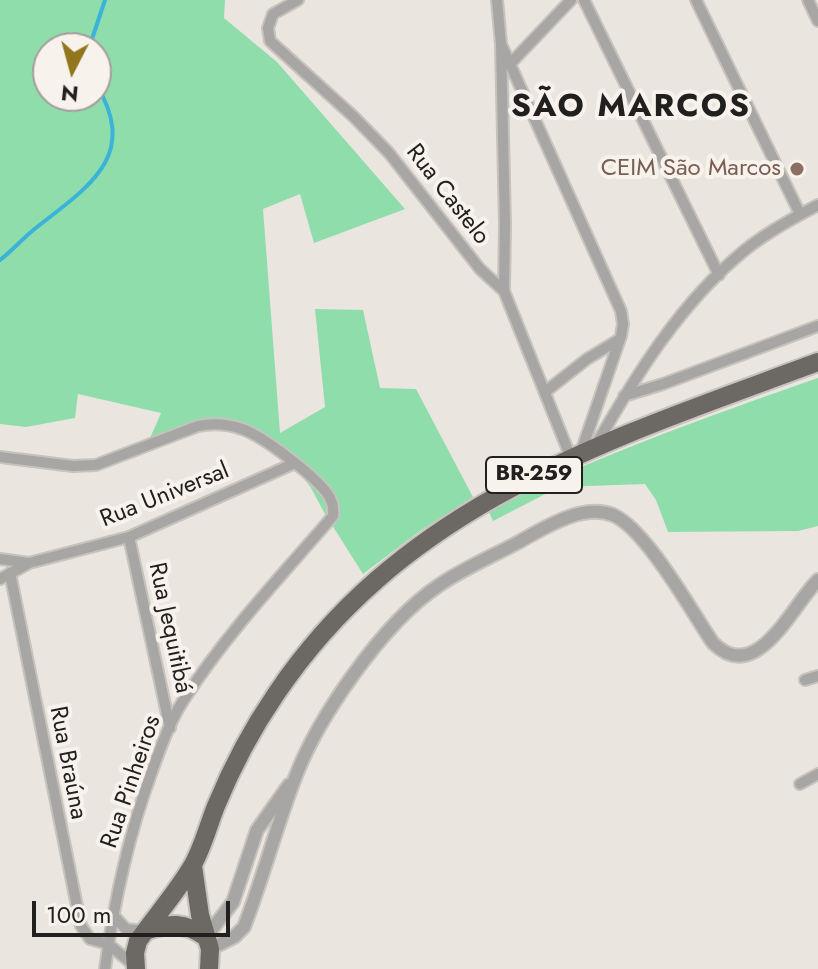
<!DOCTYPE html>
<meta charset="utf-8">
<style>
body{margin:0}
#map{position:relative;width:818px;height:969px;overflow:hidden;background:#eae5df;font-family:Jost,sans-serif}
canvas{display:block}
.north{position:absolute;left:32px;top:32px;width:80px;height:80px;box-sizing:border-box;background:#f7f2ec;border:2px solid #a29e9a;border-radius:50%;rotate:186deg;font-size:22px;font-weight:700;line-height:32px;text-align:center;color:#22201e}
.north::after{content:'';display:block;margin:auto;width:28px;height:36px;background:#92761c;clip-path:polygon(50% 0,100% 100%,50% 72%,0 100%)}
.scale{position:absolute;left:32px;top:901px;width:198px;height:36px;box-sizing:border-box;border:4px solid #22201e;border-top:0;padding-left:10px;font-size:24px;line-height:28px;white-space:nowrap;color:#22201e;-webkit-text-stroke:6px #f7f2ec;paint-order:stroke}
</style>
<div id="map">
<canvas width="818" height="969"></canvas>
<div class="north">N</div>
<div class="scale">100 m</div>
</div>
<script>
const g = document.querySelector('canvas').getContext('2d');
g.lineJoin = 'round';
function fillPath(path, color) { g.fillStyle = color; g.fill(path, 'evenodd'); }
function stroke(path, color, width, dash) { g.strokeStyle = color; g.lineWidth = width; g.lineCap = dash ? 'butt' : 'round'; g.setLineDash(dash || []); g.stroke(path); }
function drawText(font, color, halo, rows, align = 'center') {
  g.font = font + ' Jost,sans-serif'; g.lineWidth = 8; g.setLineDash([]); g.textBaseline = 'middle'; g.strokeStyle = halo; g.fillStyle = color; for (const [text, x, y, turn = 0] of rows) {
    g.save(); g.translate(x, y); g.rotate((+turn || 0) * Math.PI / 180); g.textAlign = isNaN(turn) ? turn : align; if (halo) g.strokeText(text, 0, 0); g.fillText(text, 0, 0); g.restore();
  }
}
fillPath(new Path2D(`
 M0,0h225l-1,18 53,44 128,147 -91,34 -14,-49 -37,15 17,224 45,-26 -10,-98 48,1 17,78 36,1 57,108 -53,34 -57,43 -38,-60 -14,-26 -19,-26 -47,-34 -45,-7 -31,14 -25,17 17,-39 -83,-19 -3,24 -49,9 -26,-3zM48,48h48v48h-48z
 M818,378v148l-20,5 -130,1 -12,-32 -11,-16 -86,3 -66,34 -5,-11c106,-53 218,-93 330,-132z`), '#90ddac');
stroke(new Path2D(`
 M89,48l16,-48
 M0,260c13,-10 24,-23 37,-33 54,-42 102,-72 59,-143`), '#3bb2d8', 4);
const minor = new Path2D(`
 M298,0l-25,14 -5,14 2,13 84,76 35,36 91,116 24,22 67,167
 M497,0l4,44 4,181 -1,66
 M584,0l135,275
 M696,0l104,214
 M808,0l10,21
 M501,44l120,267 2,13 -2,12 -40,116
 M510,64l61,-64
 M545,392l42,-33 33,-20
 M624,396l39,-12 155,-58
 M596,445c40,-70 85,-143 149,-195 22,-18 48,-32 73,-45
 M0,457l73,9 23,-1 102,-39c14,-3 30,-2 44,3 21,7 70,45 85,64 5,7 7,15 6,23 -52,60 -107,118 -150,185 -14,22 -23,48 -32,73 -23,63 -37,128 -46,195
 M129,537l41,191
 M0,559l29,4 100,-26 166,-74
 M10,573l71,353 9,13 18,5 27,22
 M0,579l29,-16
 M805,680l13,-4
 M800,784l18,-10
 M112,914l14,15 19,2`);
const tertiary = new Path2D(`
 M206,937l27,-35 24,-72 32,-45
 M210,949l24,-12 10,-10c19,-49 32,-100 51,-149 23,-61 88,-155 143,-192 24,-17 53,-29 79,-43 27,-15 65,-40 96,-28 33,14 79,97 100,128 44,43 78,-36 105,-63`);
const trunk = new Path2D(`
 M193,866l7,49 10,34 -1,20
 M145,931c25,-9 39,-9 61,6
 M136,969l-1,-16 3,-12c17,-24 38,-48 53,-73 11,-18 17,-42 25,-62 16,-39 36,-77 60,-112 130,-193 335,-255 542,-332`);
stroke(minor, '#c6c2bc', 14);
stroke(tertiary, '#c6c2bc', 16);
stroke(trunk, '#c6c2bc', 22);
stroke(minor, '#a8a6a4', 10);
stroke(tertiary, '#a8a6a4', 12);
stroke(trunk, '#6c6863', 18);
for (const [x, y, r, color] of [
 [797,169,8,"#8d6e63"]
]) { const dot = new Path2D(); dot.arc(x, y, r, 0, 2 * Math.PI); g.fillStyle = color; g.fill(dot); stroke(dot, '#f7f2ec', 3); }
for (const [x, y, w] of [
 [534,475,96]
]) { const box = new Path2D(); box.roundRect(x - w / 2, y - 18, w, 36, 6); g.fillStyle = '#f7f2ec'; g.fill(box); stroke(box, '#22201e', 2); }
drawText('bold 22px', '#22201e', null, [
 ["BR-259",534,475]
]);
drawText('24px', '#785e54', '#f7f2ec', [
 ["CEIM São Marcos",781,169]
], 'right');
drawText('24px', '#22201e', '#f7f2ec', [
 ["Rua Castelo",447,195,52],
 ["Rua Universal",165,496,-22],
 ["Rua Jequitibá",169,628,78],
 ["Rua Braúna",67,763,79],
 ["Rua Pinheiros",132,782,-71]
]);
g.letterSpacing = '2px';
drawText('bold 32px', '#22201e', '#f7f2ec', [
 ["SÃO MARCOS",631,108]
]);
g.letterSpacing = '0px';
</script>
